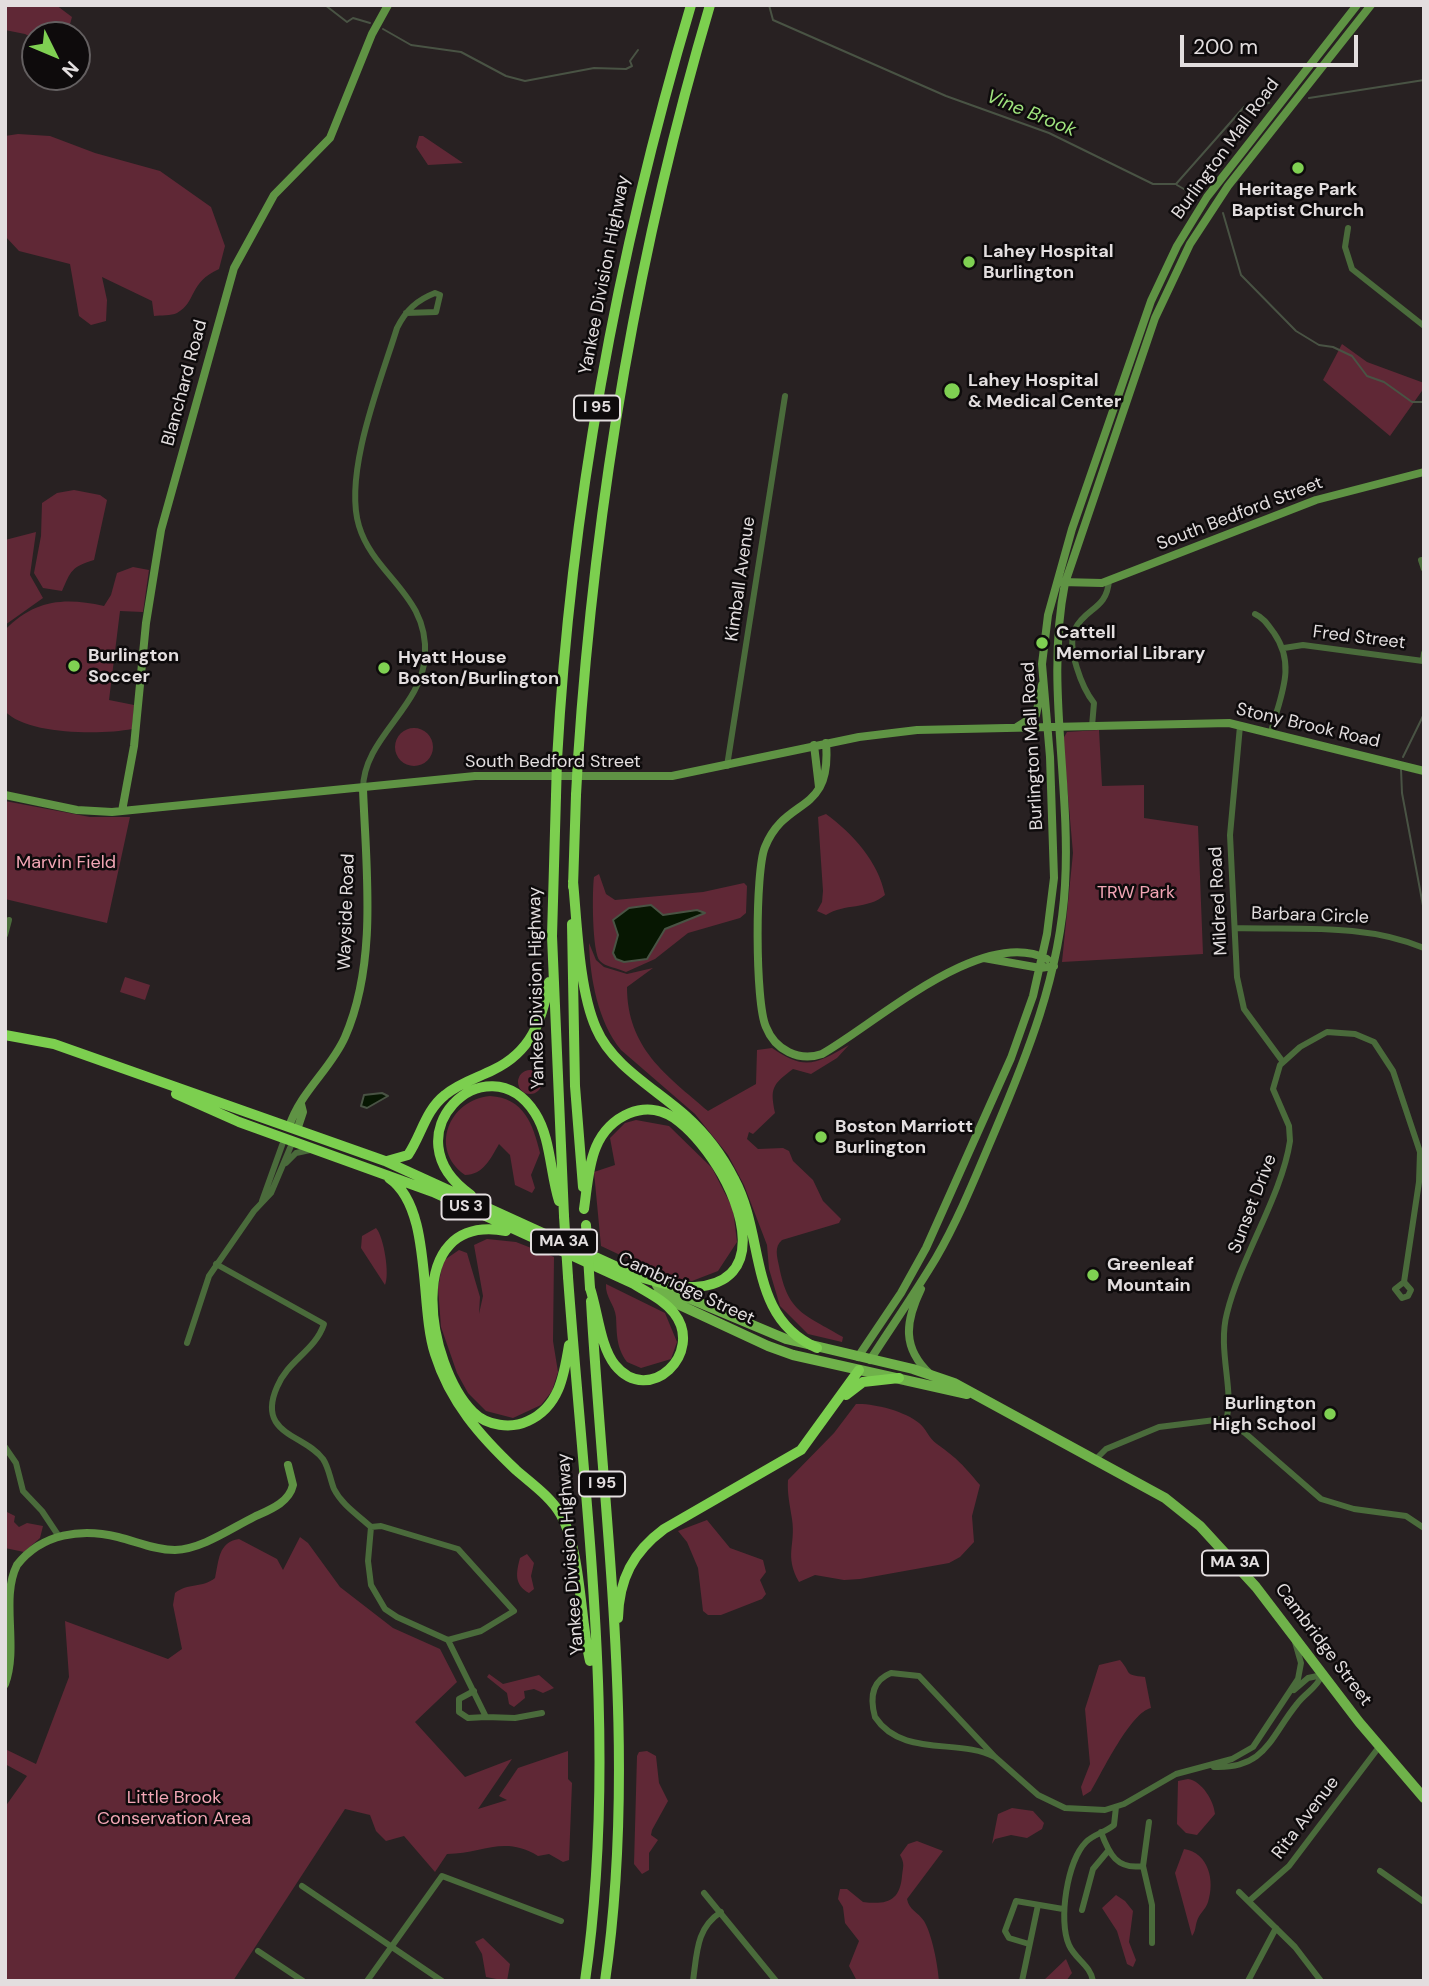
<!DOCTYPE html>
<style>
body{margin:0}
#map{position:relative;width:1429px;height:1986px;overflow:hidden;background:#282122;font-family:"DM Sans",sans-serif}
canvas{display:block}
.frame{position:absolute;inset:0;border:7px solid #e3dedf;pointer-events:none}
.north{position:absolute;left:21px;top:21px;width:70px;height:70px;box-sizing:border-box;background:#0e0b0c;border:2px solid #635f60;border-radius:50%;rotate:133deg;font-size:19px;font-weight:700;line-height:28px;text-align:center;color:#e3dedf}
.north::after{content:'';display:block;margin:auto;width:24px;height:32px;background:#7fd052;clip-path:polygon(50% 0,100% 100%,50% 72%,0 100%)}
.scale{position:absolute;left:1180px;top:35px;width:178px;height:32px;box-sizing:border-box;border:4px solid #e3dedf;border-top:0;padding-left:9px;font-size:21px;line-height:24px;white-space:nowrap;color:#e3dedf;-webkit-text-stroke:5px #0e0b0c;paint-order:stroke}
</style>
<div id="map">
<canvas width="1429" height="1986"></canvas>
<div class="frame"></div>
<div class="north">N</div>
<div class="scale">200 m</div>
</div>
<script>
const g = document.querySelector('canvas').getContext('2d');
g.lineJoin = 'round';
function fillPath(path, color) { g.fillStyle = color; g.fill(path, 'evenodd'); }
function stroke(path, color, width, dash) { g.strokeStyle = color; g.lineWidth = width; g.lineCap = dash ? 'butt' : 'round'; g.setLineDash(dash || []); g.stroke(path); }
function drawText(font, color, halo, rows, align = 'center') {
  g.font = font + ' "DM Sans",sans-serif'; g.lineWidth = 5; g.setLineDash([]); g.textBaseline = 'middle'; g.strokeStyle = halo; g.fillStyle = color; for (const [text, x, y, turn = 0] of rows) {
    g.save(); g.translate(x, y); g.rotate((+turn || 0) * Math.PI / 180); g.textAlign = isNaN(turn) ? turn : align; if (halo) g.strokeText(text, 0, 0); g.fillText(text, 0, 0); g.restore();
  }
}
fillPath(new Path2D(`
 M5,5h51l16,12 -5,18h-32v4l-10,-5 -20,-4z
 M18,134l32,2 45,17 65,18 51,36 14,39 -6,23c-31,14 -22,33 -42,44 -6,3 -16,2 -23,3l-2,-15 -50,-24 5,23 -1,21 -15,4 -12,-9 -9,-52 -51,-13 -14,-15v-100z
 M419,136h4l40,27 -35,2 -12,-18z
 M1342,344l25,18 57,21v5l-34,48 -67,-56z
 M74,490l26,5 7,5 -13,60c-23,7 -23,11 -32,31l-19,-3 -9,-15 7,-37 1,-33 15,-10z
 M36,532l-6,43 13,23 -38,27v-85z
 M133,567l16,3 -6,42 -23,-1 -11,89 25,5 -2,24c-30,6 -106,6 -127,-18v-81c29,-30 59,-33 99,-24l7,-11 6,-22z
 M395 747a19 19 0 1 1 38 0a19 19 0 1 1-38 0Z
 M1099,730l3,56 42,-1v33l54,8 5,128 -141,8 11,-109 -10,-114 4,-7z
 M5,801l85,16h40l-23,106 -102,-24z
 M826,814c27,20 52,47 59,81 -18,15 -40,8 -59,20l-9,-4 5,-9 1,-11 -5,-74z
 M599,874l7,20 9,6 88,-8 41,-9 3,3 -1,27 -6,5 -52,15 -33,26 -29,13c-8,-4 -21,-5 -26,-11 -8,-8 -8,-70 -6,-84z
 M589,943l7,17 8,7 23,7 26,-6 -26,19c0,61 39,88 81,124l48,-27 1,-34 15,-2c33,23 44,16 77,-3l-12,13 -26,16 -18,-5c-21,16 -23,19 -18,44l-22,21 -4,-2 -2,7 11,10 25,-1 6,3 4,10 20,19 10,21 18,18 -2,4 -57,17c-8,7 -5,16 -3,26 9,47 25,48 64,71l-1,5 -34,-8 -28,-28 -11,-37 -2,-24 -23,-60 -16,-30 -33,-41 -74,-64c-23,-28 -31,-72 -32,-107z
 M125,977l25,8 -5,15 -25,-8z
 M518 1082a12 12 0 1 1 24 0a12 12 0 1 1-24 0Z
 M490,1096c34,2 43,28 50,57l-9,22 4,13 -3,5 -17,-8 -5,-30 -11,-11c-8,14 -16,31 -34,31 -36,-25 -17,-75 25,-79z
 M636,1120l33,6 43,42 21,41 4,33 -19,29 -26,10 -25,-4 -66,-31 -7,-74 21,-7 -5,-27 15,-15z
 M376,1228c8,9 14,47 9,57l-24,-37 1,-12z
 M487,1239l29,3 38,15 -1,84 5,31 -6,19 -11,14 -28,13 -27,-7 -18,-18 -11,-20 -16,-46 -3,-39 5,-27 16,-11 8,3 13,44 -1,17 4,-18 -9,-51z
 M606,1284l59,29 12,29 -6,17 -30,9 -14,-6c-11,-15 -10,-28 -11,-45 -1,-12 -11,-20 -10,-33z
 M856,1404c17,-1 49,7 63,19 7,5 10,16 18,21 21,15 26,21 43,41l-8,31 2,26 -14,15 -11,6 -89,16 -16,1 -29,-5 -16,7c-15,-27 -3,-36 -7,-63 -2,-14 -5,-25 -4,-39l46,-47z
 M5,1511l10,5 -1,6 5,5 8,-4 16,3 -3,12 -16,14 -19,-4z
 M707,1520l23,28 33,12 3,12 -6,8 6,14 -4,5 -41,16h-13l-5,-4 -5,-43 -11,-26 -9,-11z
 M300,1537l8,6 32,44 53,41 47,21 17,33 -42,40 50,55 47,-18 -34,50 29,-9 -8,-4 19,-28 50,-17v28l4,4 -3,77 -6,2 -14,-8 -11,2c-34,-21 -56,-2 -91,-2l-12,18 -31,-36 -18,5 -10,-10 -6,-16 -25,-6 -112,172h-228v-174l22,-31 -22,-12v-15l31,15 33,-87 -4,-56 103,38 14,-10 -9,-44 2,-12c12,-10 28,-5 40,-15 4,-17 3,-36 24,-39l38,20 6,11z
 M527,1554l7,9 -3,13 3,13 -5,4c-15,-8 -13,-20 -9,-35z
 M1120,1660c12,13 3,15 25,17l6,31c-20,4 -49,64 -60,83l-8,5 -2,-9 9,-23 -5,-55 14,-44z
 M489,1674l14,10 36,-9 15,13 -11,5 -9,-4 -10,2 1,7 -11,9 -5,-3 -2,-11 -20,-16z
 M647,1751l9,5 3,27 9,18 -16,29 -1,5 7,5 -9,13v17l-7,4 -8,-10 3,-108 2,-4z
 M1188,1779c14,2 26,22 27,35l-18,21 -11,-2 -9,-9 1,-43z
 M1012,1808l21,3 11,12 -2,6 -15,9 -16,-3 -16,4 -3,5 6,-30z
 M917,1841l26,10 -36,48c2,11 11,13 17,22 8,13 14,45 15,60h-82l-8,-15 10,-25 -14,-18 -2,-16 -5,-8 2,-10h7l16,13c24,3 37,-1 39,-26 1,-10 3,-12 -2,-21l8,-11z
 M1184,1849c25,4 31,32 24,53 -2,7 -9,12 -11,19 -2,6 -1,9 -5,15l-17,-63z
 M1116,1895l9,6 8,10 -4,31 7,18 -3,7 -6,-3 -10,-33 -15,-23z
 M483,1938l27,26 -3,17 -21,-4 -4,-23 -7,-12z
 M1066,1959l6,14 -6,8h-23z`), '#602836');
const water = new Path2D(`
 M651,905l12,10 34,-5 8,3 -40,16 -18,30 -23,3 -8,-3 -3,-6 5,-18 -5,-15 16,-12z
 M382,1093l6,3 -21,12 -6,-2 3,-11z`);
fillPath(water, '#071702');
stroke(water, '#495344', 2);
stroke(new Path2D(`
 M325,5l22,17 6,-4 17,5
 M769,5l4,15 173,76 103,37 104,51h23l68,-77 25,-4
 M383,29l28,16 50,7 45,24 19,5 69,-13 32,1 6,-3 -2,-5 8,-11
 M1309,98l115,-18
 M1177,185l17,10
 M1223,213l18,62 55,56 23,14 14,2 19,9 15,20 17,6 28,20h12
 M1403,757l21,-43
 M1401,769l1,24 22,118
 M1424,972v5`), '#495344', 2);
stroke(new Path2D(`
 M1348,228l-3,19 7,22 72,57
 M1421,560l3,9
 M1255,614c9,4 13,11 19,19 23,33 6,63 -3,99
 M1284,648l19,-3 120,16 1,-8
 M1092,726l2,-23c-12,-15 -28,-56 -19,-74 11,-22 32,-19 34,-49
 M1240,726l-10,109 7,142 7,32 39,53
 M727,766l58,-370
 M363,789c0,-51 59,-81 62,-133 4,-61 -51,-80 -66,-130 -16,-53 22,-146 38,-198 9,-18 20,-28 38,-35l5,2 -4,17 -30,1
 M1235,928c64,2 130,-5 189,20
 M5,935l4,-15
 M286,1163l10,-10 14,-3
 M262,1201l23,-64
 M216,1264l108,60c-9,27 -36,36 -47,63 -21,48 28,47 46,72 6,9 7,20 11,30 8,16 24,26 37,38
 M187,1343l22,-67 45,-65 17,-18 22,-52
 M1226,1420c9,-28 -9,-70 1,-107 14,-56 55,-118 63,-172l-1,-15 -16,-37 7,-24 20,-18 27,-15 28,2 19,8 19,29 27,81 -1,30 -15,100 7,8 -3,6 -6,2 -7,-9 9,-7
 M5,1447l11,16 7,28 19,20 16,24
 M1095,1460l11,-11 53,-22 64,-8 22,14 76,66 33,10 52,7 18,12
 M381,1526l77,23 56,62 -33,20 -33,9 -51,-23 -12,-8 -14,-24 -3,-24 3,-34z
 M448,1640l38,77 29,1 27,-5
 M1294,1690l14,-12 14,-3
 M474,1691l-15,8v13l9,6 18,-1
 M995,1757c-36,-19 -93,1 -120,-40 -5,-18 -4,-36 16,-44l28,3 76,81 43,38 27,13 40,2 19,-6 52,-30 56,-15 21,-12 45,-68 3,-16 -6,-21
 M1214,1767c52,2 56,-30 83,-63 8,-11 20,-16 25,-29
 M1149,1822l-6,44 9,39v38
 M1101,1832c8,22 16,38 42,34
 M1380,1871l44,31
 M302,1886l140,95
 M1239,1892l56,55 26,34
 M704,1893l72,88
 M1249,1901l40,-35 90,-119
 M1082,1910l11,-41 15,-18
 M1029,1944l-20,-6 -4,-7 11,-30 47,8
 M258,1951l45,30
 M367,1981l75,-105 119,45
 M693,1981c4,-28 3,-53 28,-69
 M1022,1981l16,-76
 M1093,1981c-2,-15 -18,-22 -24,-36 -11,-24 -2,-84 17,-103 8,-8 20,-10 28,-17l2,-18
 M1248,1981l28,-53`), '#4a6b3b', 6);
stroke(new Path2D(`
 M1061,582l41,1 214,-83 108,-28
 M1017,727l19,-12 6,-30
 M826,743c6,73 -40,52 -61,104 -10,24 -10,156 1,180 9,23 33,35 56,27 56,-32 160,-128 225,-95
 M814,745l5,42
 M5,795l72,15 35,2 363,-36h197l187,-39 58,-7 312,-7 195,48
 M122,811l12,-65 12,-123 15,-93 73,-262 40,-73 56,-57 42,-104 16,-29
 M984,958l56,10 14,-2
 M289,1127c11,-35 42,-58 56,-90 33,-75 21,-169 18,-248
 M297,1130l6,-18 -2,-8
 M921,1289c-16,33 -19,59 9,85
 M858,1357l43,-64 25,-45 85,-190 22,-62 14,-62 7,-56 -4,-121 -8,-93 6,-49 24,-86 79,-228 26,-55 30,-49 150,-192
 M870,1360c22,-34 45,-67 66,-102 22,-38 39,-80 56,-120 35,-82 68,-163 73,-253 6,-101 -20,-201 0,-302l90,-265 35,-74 38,-58 143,-181
 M5,1684c14,-38 -5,-85 12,-119 25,-32 65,-37 101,-28 20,5 37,13 57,13 27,-1 55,-21 79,-33 15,-7 35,-14 39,-32l-5,-20`), '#5f9344', 8);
stroke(new Path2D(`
 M657,1285l129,54 127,30 41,14 211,115 35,28 56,61 103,135 65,76
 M656,1294l112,52 25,9 174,39`), '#6fb24a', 10);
stroke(new Path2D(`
 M578,759c17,-256 59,-508 132,-754
 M557,760c14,-256 61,-509 134,-755
 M556,796l-4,140 12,280
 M573,881c4,42 6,109 23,147 16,38 60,61 90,88 20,18 36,39 48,63 32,59 13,138 83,169
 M573,887l3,-92
 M572,924l3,162 8,101
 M5,1035l49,9 331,117 252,115c19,6 39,12 58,11 73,-5 47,-82 22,-121 -11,-17 -26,-36 -43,-48 -29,-20 -65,-2 -78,29 -8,19 -9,42 -12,62
 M176,1094l63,28 194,70 201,92c14,9 30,16 40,29 31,40 -25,94 -59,52 -15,-19 -17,-53 -25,-77
 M387,1161l21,-6c14,-21 17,-44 37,-60 14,-12 32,-17 48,-25 38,-18 49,-49 56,-88
 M389,1178c44,30 30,128 46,176 15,48 45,82 81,116 16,14 35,27 45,45 20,35 19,105 29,146
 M471,1195c-85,-59 16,-156 64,-82 16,25 15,60 24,88
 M506,1231c-106,-19 -79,135 -33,181 14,14 38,17 55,9 31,-14 36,-45 41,-76
 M568,1277c17,233 51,471 17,704
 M591,1301c13,226 47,455 14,680
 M846,1395l17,-13 36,-4
 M618,1618c1,-39 15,-66 46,-89l137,-79 58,-80`), '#7ccf4f', 10);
stroke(new Path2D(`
 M576,795l2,-36
 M556,796l1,-36
 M564,1216l4,61
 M586,1225l4,63`), '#7ccf4f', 10);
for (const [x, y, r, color] of [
 [1298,168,7,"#7fd052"],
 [969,262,7,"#7fd052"],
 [952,391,9,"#7fd052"],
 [1042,643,7,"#7fd052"],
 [74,666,7,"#7fd052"],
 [384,668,7,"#7fd052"],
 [821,1137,7,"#7fd052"],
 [1093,1275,7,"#7fd052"],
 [1330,1414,7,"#7fd052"]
]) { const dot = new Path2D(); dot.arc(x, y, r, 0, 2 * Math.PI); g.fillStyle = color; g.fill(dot); stroke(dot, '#0e0b0c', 2.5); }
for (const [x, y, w] of [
 [597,408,46],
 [466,1207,49],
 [564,1242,66],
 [602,1484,46],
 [1235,1563,66]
]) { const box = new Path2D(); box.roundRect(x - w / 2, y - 12.5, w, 25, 5); g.fillStyle = '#0e0b0c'; g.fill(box); stroke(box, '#e3dedf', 2); }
drawText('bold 16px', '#e3dedf', null, [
 ["I 95",597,408],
 ["US 3",466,1207],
 ["MA 3A",564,1242],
 ["I 95",602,1484],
 ["MA 3A",1235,1563]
]);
drawText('18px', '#e3dedf', '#0e0b0c', [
 ["Burlington Mall Road",1226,149,-54],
 ["Yankee Division Highway",605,275,-79],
 ["Blanchard Road",185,383,-75],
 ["South Bedford Street",1240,514,-21],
 ["Kimball Avenue",741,579,-82],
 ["Fred Street",1359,638,7],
 ["Stony Brook Road",1308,726,13],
 ["Burlington Mall Road",1033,746,-93],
 ["South Bedford Street",553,762],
 ["Mildred Road",1219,901,-93],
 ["Wayside Road",347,912,-88],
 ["Barbara Circle",1310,916,2],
 ["Yankee Division Highway",537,988,-91],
 ["Sunset Drive",1253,1204,-69],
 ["Cambridge Street",686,1289,25],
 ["Yankee Division Highway",571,1554,-94],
 ["Cambridge Street",1323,1645,53],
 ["Rita Avenue",1306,1818,-53]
]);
drawText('bold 18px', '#e3dedf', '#0e0b0c', [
 ["Heritage Park",1298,190,"center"],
 ["Baptist Church",1298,211,"center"],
 ["Lahey Hospital",983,252],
 ["Burlington",983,273],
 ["Lahey Hospital",968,381],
 ["& Medical Center",968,402],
 ["Cattell",1056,633],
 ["Memorial Library",1056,654],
 ["Burlington",88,656],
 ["Soccer",88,677],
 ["Hyatt House",398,658],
 ["Boston/Burlington",398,679],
 ["Boston Marriott",835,1127],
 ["Burlington",835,1148],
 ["Greenleaf",1107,1265],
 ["Mountain",1107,1286],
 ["Burlington",1316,1404,"right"],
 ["High School",1316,1425,"right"]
], 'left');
drawText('18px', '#f2a6b5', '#0e0b0c', [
 ["Marvin Field",66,863],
 ["TRW Park",1136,893],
 ["Little Brook",174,1798],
 ["Conservation Area",174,1819]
]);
drawText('italic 19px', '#a0e57e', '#0e0b0c', [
 ["Vine Brook",1031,114,22]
]);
</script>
